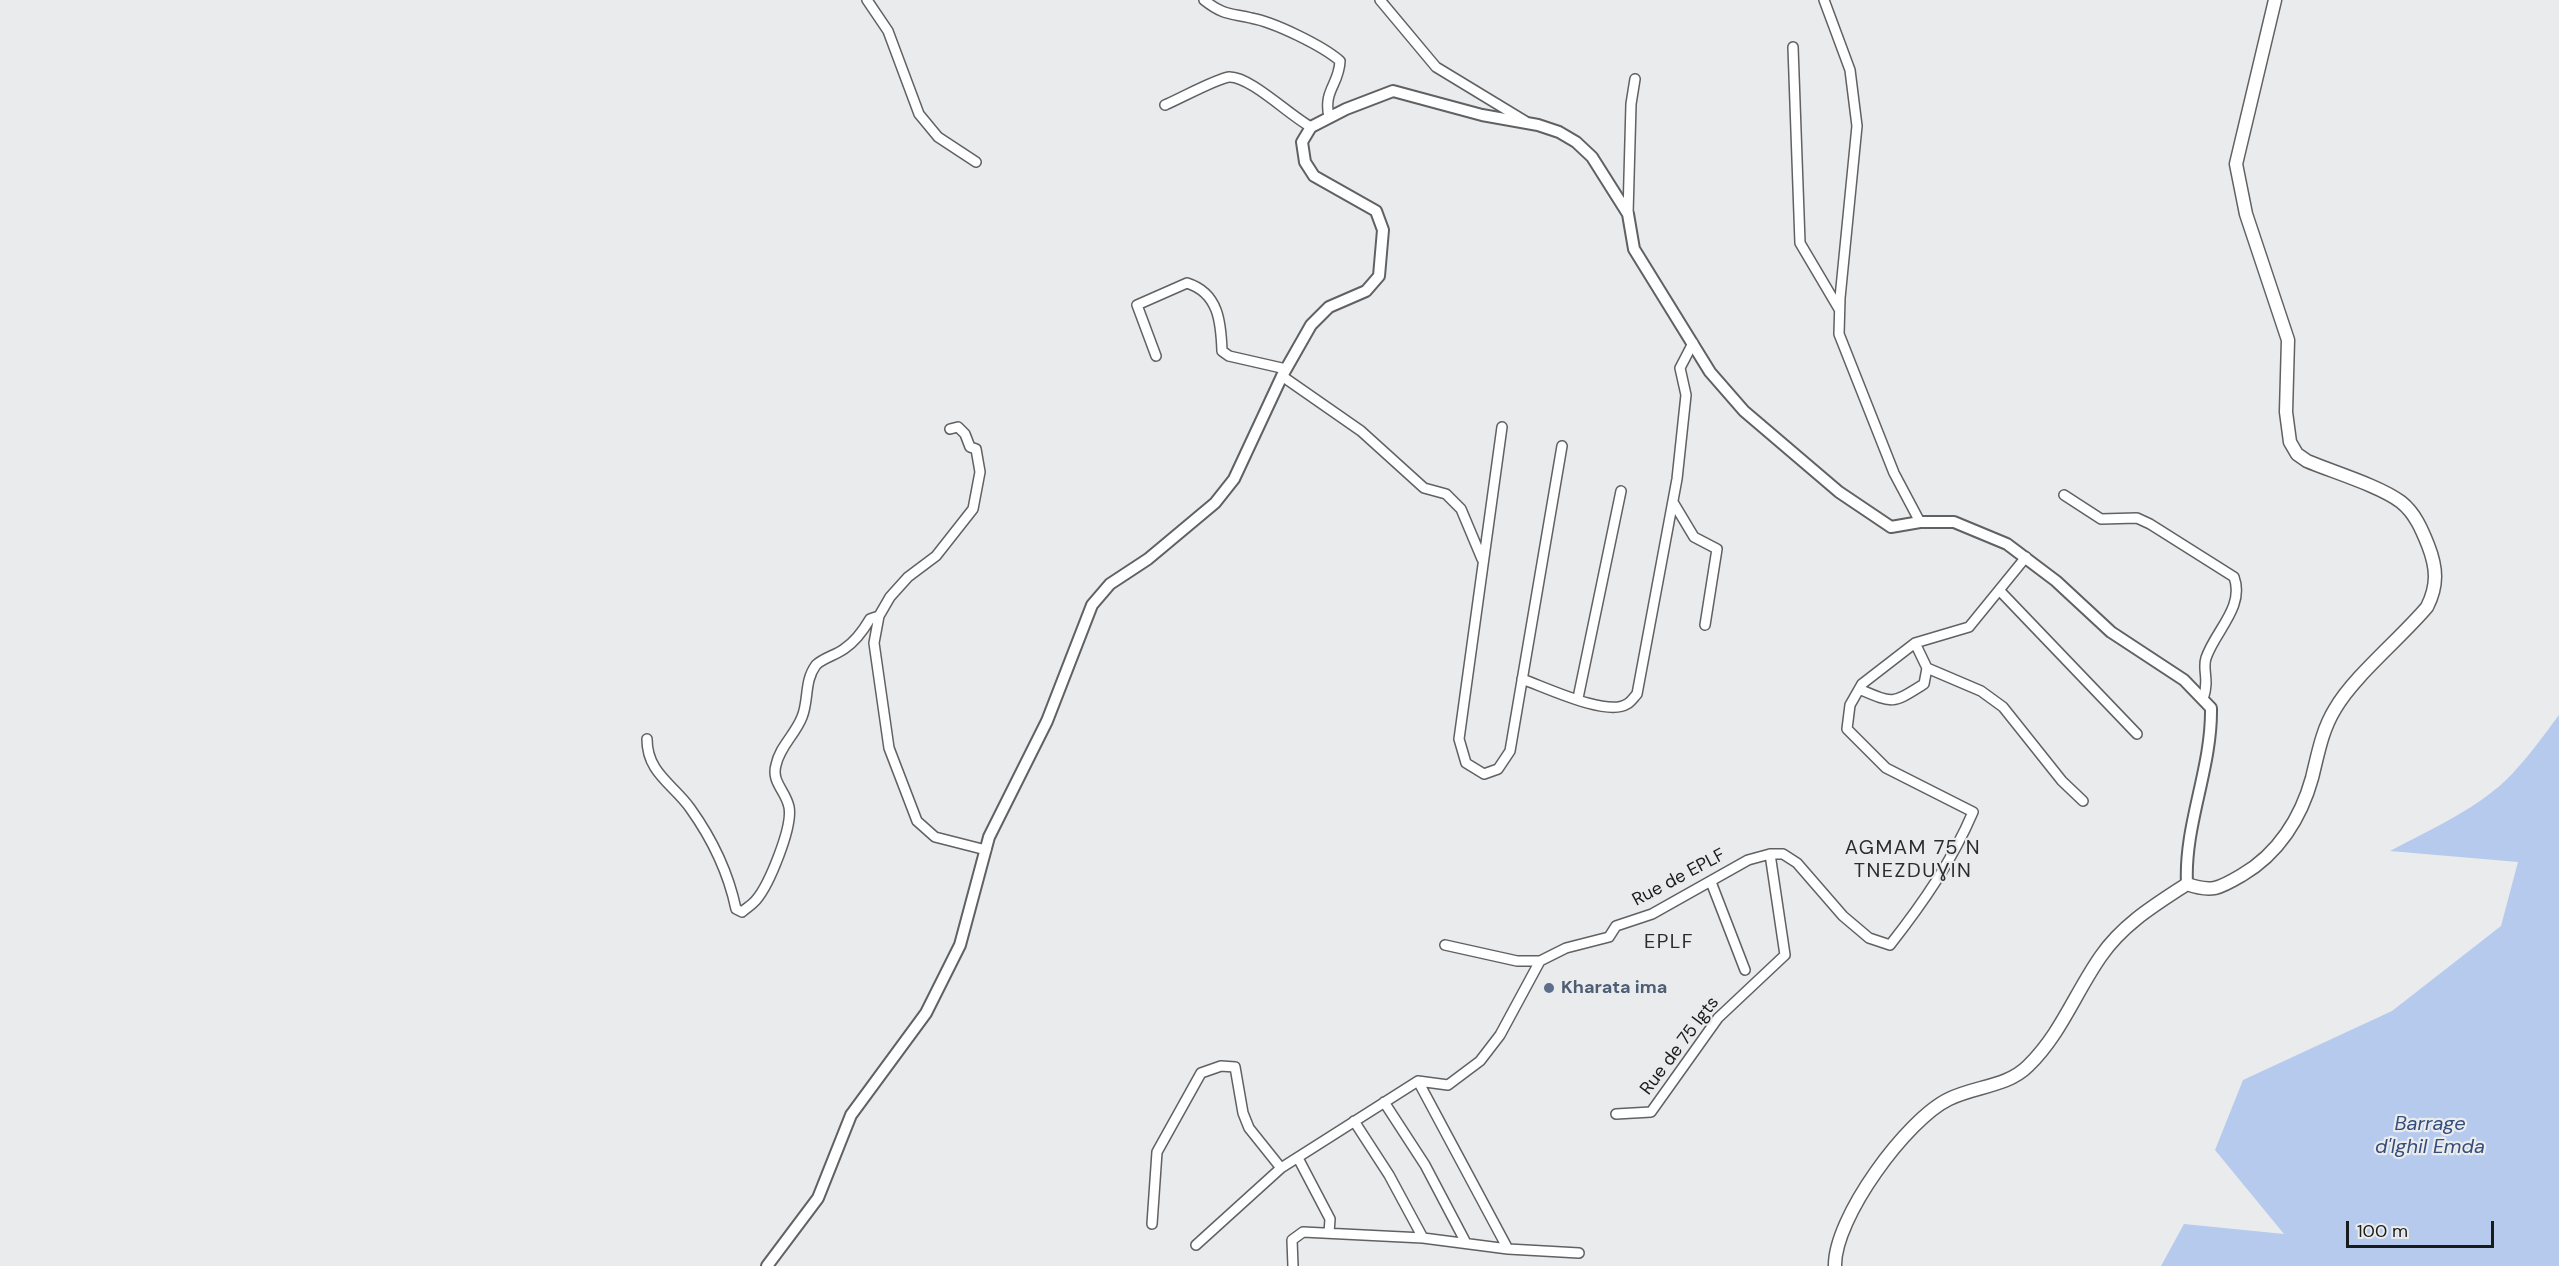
<!DOCTYPE html>
<meta charset="utf-8">
<style>
body{margin:0}
#map{position:relative;width:2559px;height:1266px;overflow:hidden;background:#e9ebed;font-family:"DM Sans",sans-serif}
canvas{display:block}
.scale{position:absolute;left:2346px;top:1221px;width:148px;height:27px;box-sizing:border-box;border:3px solid #1a1b1b;border-top:0;padding-left:8px;font-size:18px;line-height:21px;white-space:nowrap;color:#1a1b1b;-webkit-text-stroke:4px #e9ebed;paint-order:stroke}
</style>
<div id="map">
<canvas width="2559" height="1266"></canvas>
<div class="scale">100 m</div>
</div>
<script>
const g = document.querySelector('canvas').getContext('2d');
g.lineJoin = 'round';
function fillPath(path, color) { g.fillStyle = color; g.fill(path, 'evenodd'); }
function stroke(path, color, width, dash) { g.strokeStyle = color; g.lineWidth = width; g.lineCap = dash ? 'butt' : 'round'; g.setLineDash(dash || []); g.stroke(path); }
function drawText(font, color, halo, rows, align = 'center') {
  g.font = font + ' "DM Sans",sans-serif'; g.lineWidth = 4.5; g.setLineDash([]); g.textBaseline = 'middle'; g.strokeStyle = halo; g.fillStyle = color; for (const [text, x, y, turn = 0] of rows) {
    g.save(); g.translate(x, y); g.rotate((+turn || 0) * Math.PI / 180); g.textAlign = isNaN(turn) ? turn : align; if (halo) g.strokeText(text, 0, 0); g.fillText(text, 0, 0); g.restore();
  }
}
fillPath(new Path2D(`
 M2559,715v551h-398l23,-42 100,10 -69,-84 28,-70 149,-69 109,-85 17,-64 -128,-11c41,-22 90,-43 122,-77 17,-18 32,-39 47,-59z`), '#b6caee');
const minor = new Path2D(`
 M867,0l21,31 31,83 19,23 38,25
 M1204,0c19,15 25,13 47,18 23,4 72,28 89,43 -1,24 -17,29 -11,56l6,-3
 M1380,0l56,67 89,54
 M1824,0l26,70 7,56 -17,172 -1,36 55,139 26,49
 M1793,47l7,196 39,66
 M1165,105c14,-6 53,-27 64,-28 21,-1 61,39 82,50
 M1628,214l3,-110 4,-25
 M1156,356l-19,-51 50,-22c32,10 34,40 35,68l7,5 57,13
 M1282,376l79,55 63,57 22,6 15,15 21,50
 M1502,427l-43,312 7,24 18,11 14,-5 12,-18 52,-305
 M950,429l8,-2 7,7 5,13 6,2 4,23 -7,37 -37,47 -28,21 -18,20 -11,19 -5,27 15,105 28,73 18,16 51,13
 M2064,495l37,24 36,-1 13,6 84,53c11,30 -19,54 -28,81 -4,12 4,22 -3,41
 M1673,502l21,35 23,12 -12,76
 M2000,591l137,143
 M1915,643l12,25 54,23 22,16 59,74 21,20
 M1522,679c23,8 85,38 105,25 4,-2 7,-7 10,-10l40,-215 9,-84 -6,-27 13,-25
 M1859,689c35,15 33,15 65,-5l3,-16
 M1578,698l43,-207
 M647,739c0,34 26,45 43,69 23,32 38,63 46,101l6,3c4,-4 10,-7 14,-12 13,-15 37,-73 33,-93 -3,-16 -18,-25 -13,-42 4,-19 19,-30 26,-48 7,-17 2,-36 14,-52 7,-7 20,-10 28,-16 12,-8 19,-18 26,-30l9,-3
 M1711,882l34,88
 M1445,945l72,16h23l26,-13 43,-11 7,-11 36,-12 96,-54 22,-6
 M1418,1081l30,4 32,-24 20,-26 40,-74
 M1384,1102l41,63 40,76
 M1616,1114l35,-2 67,-94 67,-63 -15,-101h13l14,9 46,53 26,22 21,7c33,-42 62,-84 83,-133l-87,-44 -39,-39 3,-24 12,-21 53,-41 54,-16 57,-70
 M1354,1121l35,54 34,63
 M1298,1158l32,61 -1,14
 M1152,1224l5,-72 44,-79 20,-7 14,1 8,46 6,15 32,40
 M1196,1245l85,-77 137,-87 90,168
 M1293,1266l-1,-26 11,-8 120,6 85,11 71,4`);
const tertiary = new Path2D(`
 M767,1266l51,-68 33,-83 75,-102 34,-68 29,-108 58,-116 45,-116 18,-21 38,-25 67,-56 19,-24 48,-103 29,-51 18,-18 37,-16 13,-15 4,-46 -7,-19 -62,-35 -9,-14 -3,-20 9,-15 35,-18 47,-18 89,24 56,10 21,7 17,10 16,15 36,57 6,35 76,123 34,39 95,81 52,35 29,-5h34l53,22 49,37 55,51 73,48 27,28c1,61 -27,116 -24,176`);
const secondary = new Path2D(`
 M1835,1266c-1,-48 72,-147 114,-167 26,-13 58,-12 79,-33 33,-32 47,-73 73,-110 22,-32 54,-51 86,-72 25,9 33,4 55,-9 36,-21 59,-57 70,-97 6,-24 10,-48 23,-69 19,-33 66,-71 92,-102 11,-22 10,-39 1,-62 -6,-15 -13,-32 -27,-43 -21,-16 -68,-30 -94,-41l-10,-7 -7,-12 -4,-30 2,-72 -42,-126 -10,-50 39,-164`);
stroke(minor, '#606163', 12);
stroke(tertiary, '#606163', 14);
stroke(secondary, '#606163', 15);
stroke(minor, '#fff', 9);
stroke(tertiary, '#fff', 10);
stroke(secondary, '#fff', 12);
for (const [x, y, r, color] of [
 [1549,988,6,"#5c6f8a"]
]) { const dot = new Path2D(); dot.arc(x, y, r, 0, 2 * Math.PI); g.fillStyle = color; g.fill(dot); stroke(dot, '#e9ebed', 2); }
drawText('18px', '#1a1b1b', '#e9ebed', [
 ["Rue de EPLF",1679,878,-28],
 ["Rue de 75 lgts",1680,1046,-53]
]);
drawText('bold 18px', '#4e5e75', '#e9ebed', [
 ["Kharata ima",1561,988]
], 'left');
g.letterSpacing = '1.5px';
drawText('20px', '#2b2c2e', '#e9ebed', [
 ["AGMAM 75 N",1913,849],
 ["TNEZDUƔIN",1913,872],
 ["EPLF",1669,943]
]);
g.letterSpacing = '0px';
drawText('italic 20px', '#344d7c', '#e9ebed', [
 ["Barrage",2430,1125],
 ["d'Ighil Emda",2430,1148]
]);
</script>
